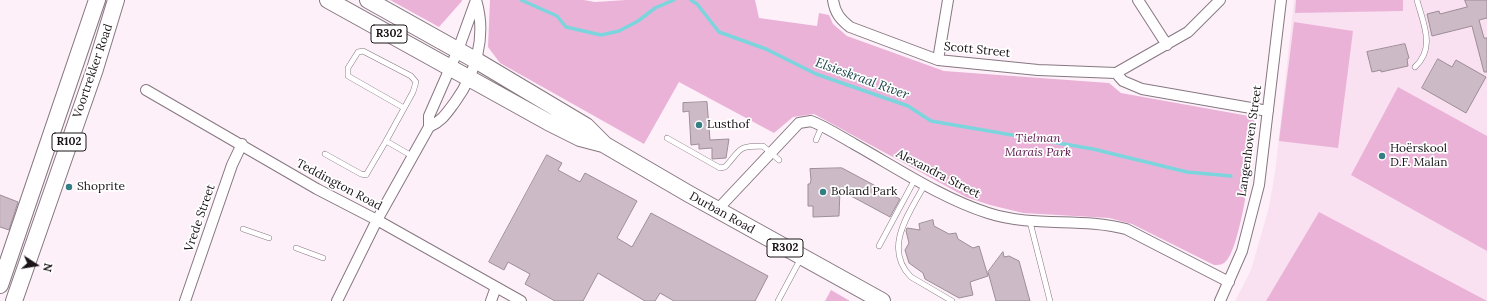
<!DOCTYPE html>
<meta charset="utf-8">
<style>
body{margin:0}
#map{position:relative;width:1487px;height:301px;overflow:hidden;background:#fef0f9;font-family:Lora,serif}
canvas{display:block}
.north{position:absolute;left:16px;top:245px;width:40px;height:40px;-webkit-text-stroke:3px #fff;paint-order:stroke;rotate:102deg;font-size:11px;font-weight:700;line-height:16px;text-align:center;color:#1a1418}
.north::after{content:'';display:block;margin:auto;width:14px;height:18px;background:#1a1418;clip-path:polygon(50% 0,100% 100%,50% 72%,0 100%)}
</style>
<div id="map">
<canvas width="1487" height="301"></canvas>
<div class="north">N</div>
</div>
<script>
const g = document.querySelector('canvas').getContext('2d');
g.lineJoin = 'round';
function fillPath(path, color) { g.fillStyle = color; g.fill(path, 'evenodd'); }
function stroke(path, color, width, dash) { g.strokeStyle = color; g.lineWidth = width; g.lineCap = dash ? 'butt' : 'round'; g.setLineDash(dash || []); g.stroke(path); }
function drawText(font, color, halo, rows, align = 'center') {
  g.font = font + ' Lora,serif'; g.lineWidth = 3.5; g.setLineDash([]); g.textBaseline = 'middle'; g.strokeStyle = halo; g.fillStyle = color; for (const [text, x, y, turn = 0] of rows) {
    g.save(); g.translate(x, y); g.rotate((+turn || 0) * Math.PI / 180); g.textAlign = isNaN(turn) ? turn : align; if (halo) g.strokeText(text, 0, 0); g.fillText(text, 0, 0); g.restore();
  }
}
fillPath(new Path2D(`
 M1294,0h193v301h-252l16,-31 18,-63 6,-35z`), '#f9e1f1');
fillPath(new Path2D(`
 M390,0h72v1l-23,26z
 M490,0h94l11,2 31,-2h129l4,18 58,8 2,-13 10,2 4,9 14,12 97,35 165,12 12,10 128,23 5,3 2,7c-3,22 -15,127 -32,137 -3,2 -7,2 -10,2l-82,-41 -23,-6 -86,-5 -33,-8 -24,-8 -152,-83 -21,3 -19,16 -95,-51 -35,62 -144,-81 -12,-16z
 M1296,0h107v11l-108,2z
 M1294,22l59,9 -15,117 -59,-7z
 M1398,87l89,49v115l-136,-76z
 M1319,212l168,89h-221z
 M831,290l19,11h-25z`), '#ebb2d8');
stroke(new Path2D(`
 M521,0l36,16 9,11 35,8 18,-4 19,-10 17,-13 19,-8
 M691,0l6,4 22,28 47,17 50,25 92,32 23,15 162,28 94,23 44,4`), '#7cd5dd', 3.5);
const building = new Path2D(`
 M1465,0h22v18l-8,2 5,18h3v34h-3l-12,-46 -40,10 -5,-22 12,-3 1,3 27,-7z
 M1405,44l4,14 -2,1 1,7 -27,6v-2l-9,2 -5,-20z
 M1438,59l14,8 4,-7 30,17 -20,36 -44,-25z
 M707,102l3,38 19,-1 -3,19 -14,1v-11l-13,1v-5l-8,1 -2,-34 -6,1v-9z
 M547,155l15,8 -4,7 22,12 5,-9 52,28 -20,37 15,9 19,-34 117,63 -13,25h-81l-14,-8 -5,8h-10l-47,-28 -15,28h-28l-30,-17 5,-10 -22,-12 -4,8 -15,-8z
 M842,168l58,31 -10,18 -50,-27 -1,26 -26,1v-11h-5v-22h2l1,-4 -1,-11z
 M0,195l18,7 -9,28 -9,-3z
 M933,220l1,6 15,8 7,-1 2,6 15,9 6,-2 9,30 -18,6 3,13 -14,3 -34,-19 -2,-6 -14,-10 -4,-13 4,-7 -3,-12 1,-3 13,2 -1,-6z
 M1003,252l1,5 5,-1 10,5 11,40h-34l-8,-29z`);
fillPath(building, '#ccbbc6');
stroke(building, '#9d8d97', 1);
const lane = new Path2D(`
 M1415,67c21,-19 8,-44 2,-67
 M404,108l-56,-32v-8l10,-16 5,-1 48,25 5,6 -3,10 -27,49 26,15
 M667,138l53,30 5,-1c17,-18 11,-21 38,-21l16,14
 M816,140l6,-14
 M325,154l36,20 5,1 20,-34
 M925,184c-15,28 -43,64 -14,93l41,24
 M1030,222l20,79
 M243,229l26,9
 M879,246l36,-67
 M296,248l27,10
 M778,301l23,-43`);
const street = new Path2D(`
 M833,0c2,13 7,19 17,27l88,33 100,10 78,3 72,-41 32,-32
 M1138,0l29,45
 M938,60l10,-60
 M1116,73l7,8 19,8 126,22
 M146,90l171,99 60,31 144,81
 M429,127c13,-6 17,-13 26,-25 21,-29 32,-66 21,-102
 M717,210l82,-87 12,-2c15,6 29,15 43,23 43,24 87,54 134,69 46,15 93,4 138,16l103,53
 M185,301l47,-136 10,-21
 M337,301l40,-81 52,-93v-11l29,-66 18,-50
 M491,301l5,-14
 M1220,301l22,-50 17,-66 22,-185`);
const primary = new Path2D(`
 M328,0l220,122 32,16 23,6
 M368,0l109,61 109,65 19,19 84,49 193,107
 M0,285l97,-285
 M14,301l81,-232 21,-69`);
stroke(lane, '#867781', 6);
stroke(street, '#867781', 12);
stroke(primary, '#867781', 18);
stroke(lane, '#fff', 5);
stroke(street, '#fff', 10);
stroke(primary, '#fff', 16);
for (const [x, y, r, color] of [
 [699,125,4,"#357e84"],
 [1382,156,4,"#357e84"],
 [69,187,4,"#357e84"],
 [823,192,4,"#357e84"]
]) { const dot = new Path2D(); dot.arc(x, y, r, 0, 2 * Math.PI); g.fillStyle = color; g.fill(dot); stroke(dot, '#fff', 1.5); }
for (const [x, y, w] of [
 [389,34,36],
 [69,142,34],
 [785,248,36]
]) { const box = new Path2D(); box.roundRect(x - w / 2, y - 9, w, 18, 3); g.fillStyle = '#fff'; g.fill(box); stroke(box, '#1a1418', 1); }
drawText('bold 11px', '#1a1418', null, [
 ["R302",389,34],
 ["R102",69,142],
 ["R302",785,248]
]);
drawText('12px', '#1a1418', '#fff', [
 ["Scott Street",977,50,6],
 ["Voortrekker Road",93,71,-71],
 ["Langenhoven Street",1250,141,-82],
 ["Alexandra Street",938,174,27],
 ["Teddington Road",339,185,28],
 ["Durban Road",722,213,29],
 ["Vrede Street",200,218,-71]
]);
drawText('12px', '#1a1418', '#fff', [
 ["Lusthof",707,125],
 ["Hoërskool",1390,149],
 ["D.F. Malan",1390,163],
 ["Shoprite",77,187],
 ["Boland Park",831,192]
], 'left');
drawText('italic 12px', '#591549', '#fff', [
 ["Tielman",1038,139],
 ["Marais Park",1038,153]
]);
drawText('italic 13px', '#1c464a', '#fff', [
 ["Elsieskraal River",862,79,20]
]);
</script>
